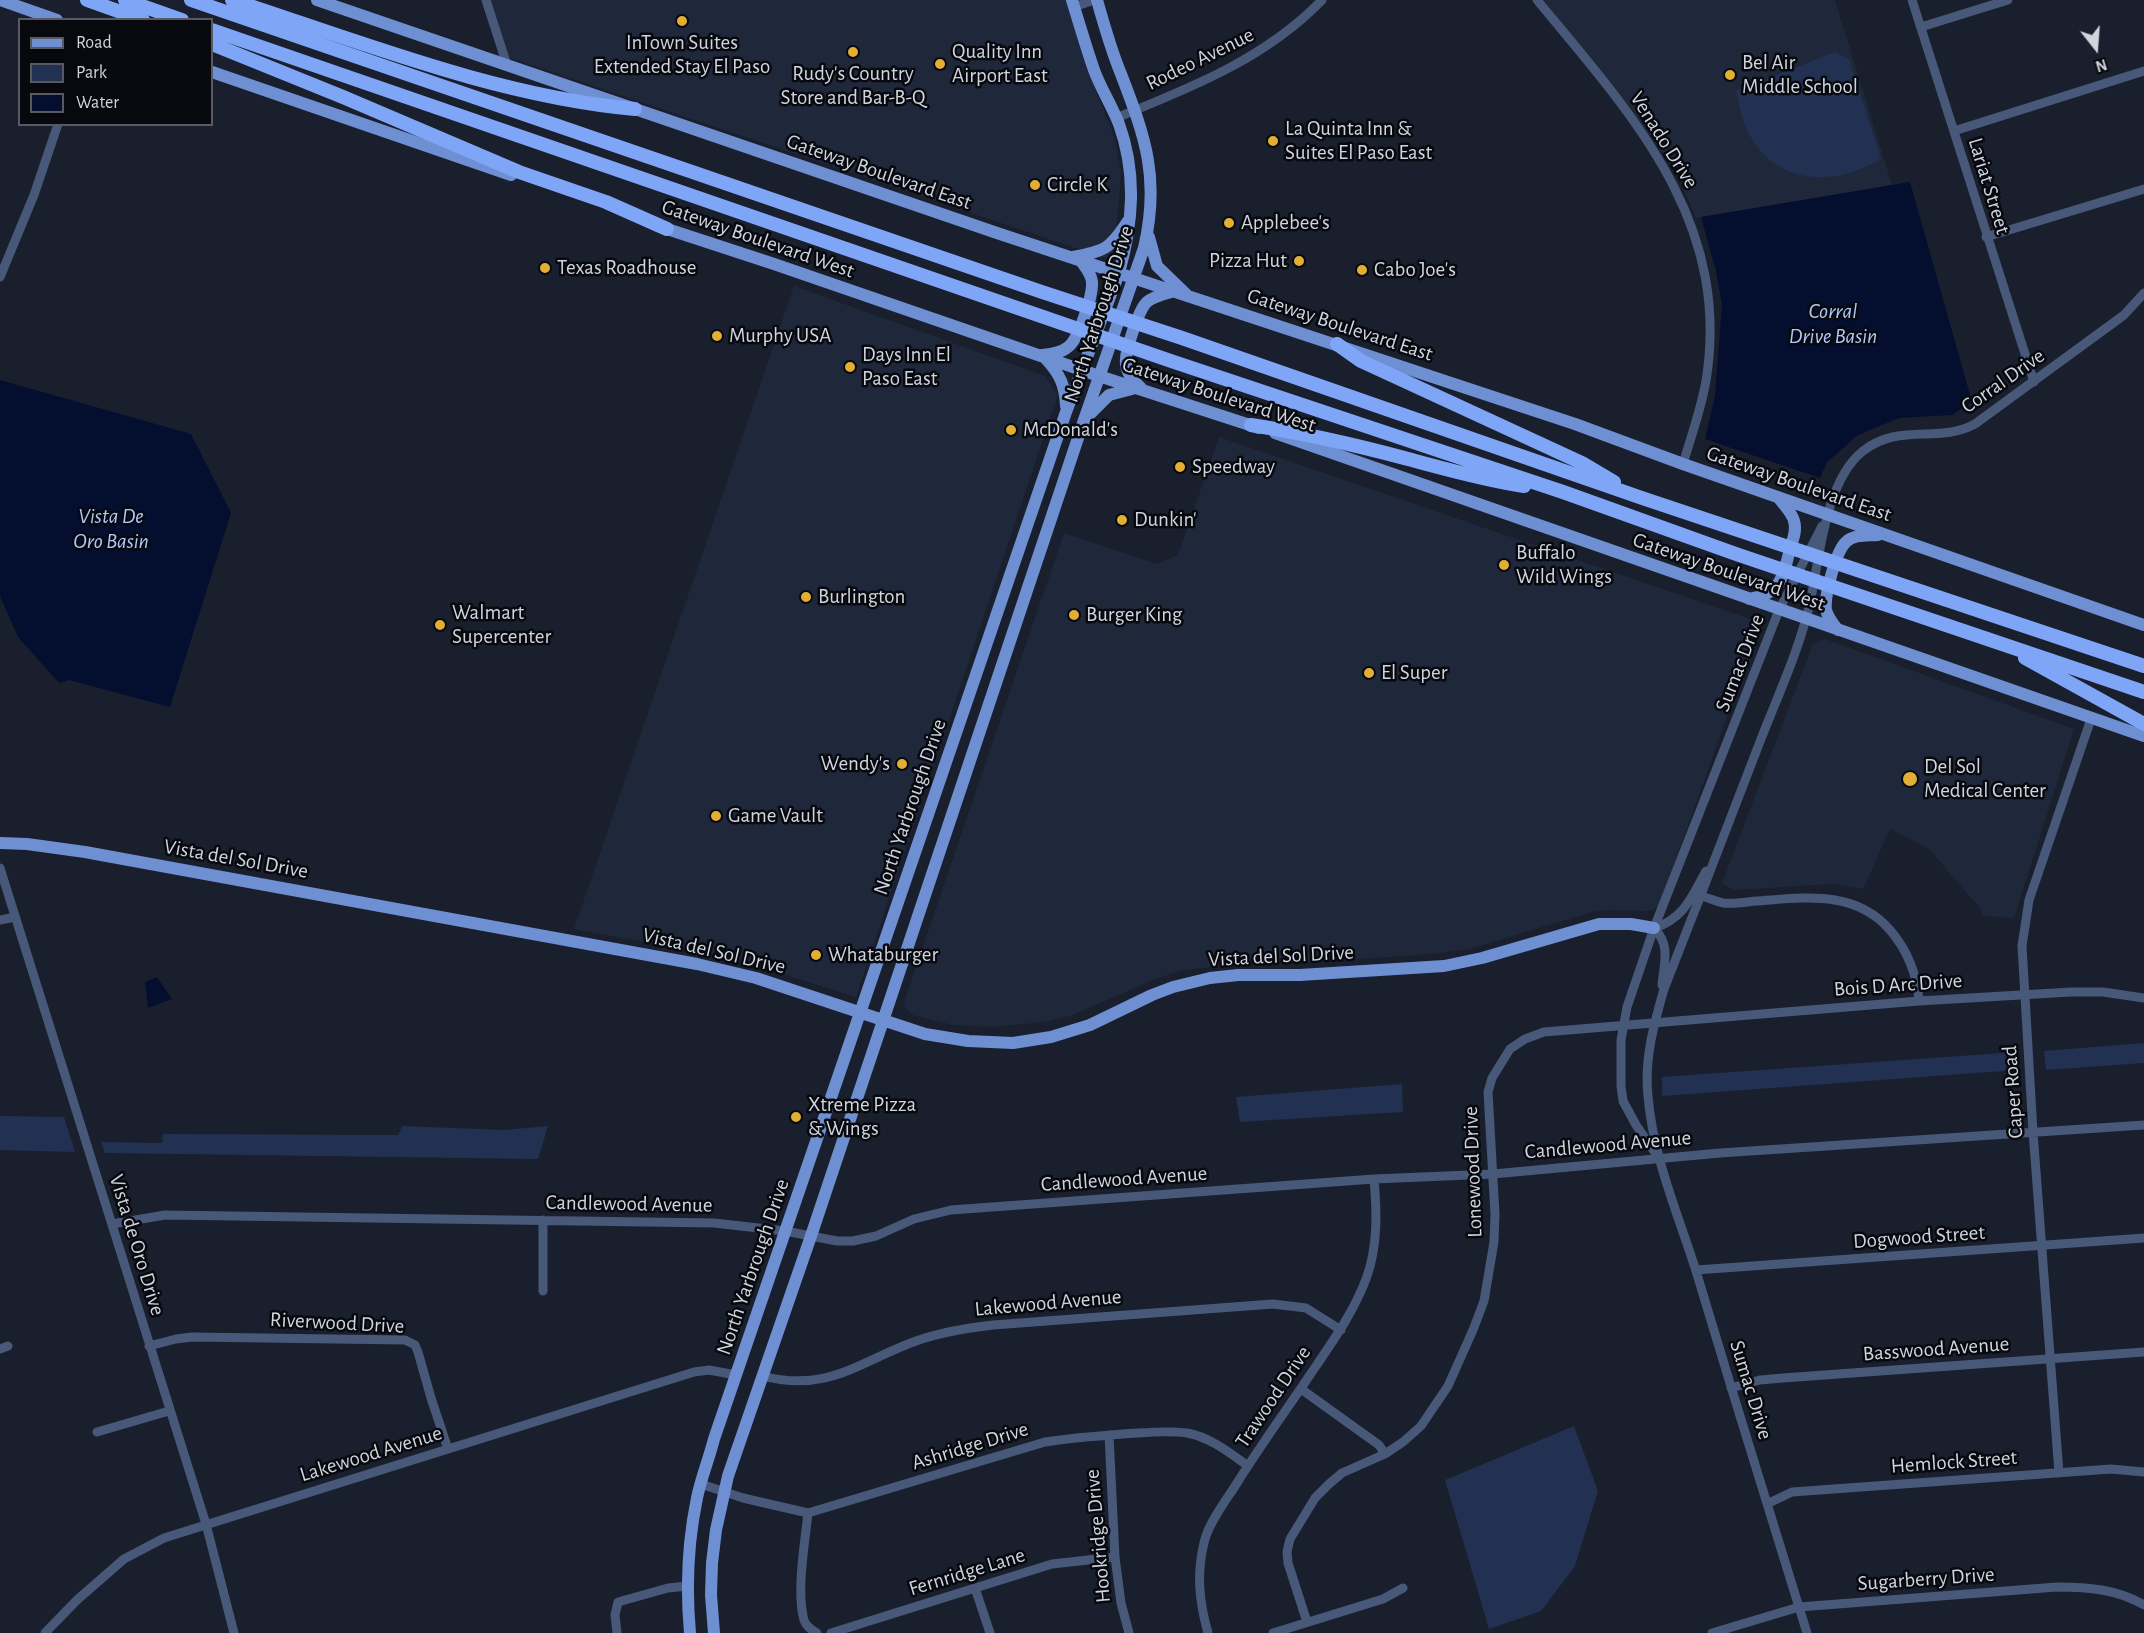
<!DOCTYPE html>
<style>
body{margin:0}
#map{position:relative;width:2144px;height:1633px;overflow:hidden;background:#191f2c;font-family:"Alegreya Sans",sans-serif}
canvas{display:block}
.legend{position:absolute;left:18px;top:18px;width:195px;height:108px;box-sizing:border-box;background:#07090f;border:2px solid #575b61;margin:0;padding:8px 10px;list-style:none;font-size:18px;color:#d0d5dd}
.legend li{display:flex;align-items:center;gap:12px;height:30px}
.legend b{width:30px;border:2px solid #575b61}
.north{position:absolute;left:2066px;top:18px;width:60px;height:60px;-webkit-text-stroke:4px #07090f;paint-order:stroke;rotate:163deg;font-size:16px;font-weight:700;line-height:24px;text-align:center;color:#d0d5dd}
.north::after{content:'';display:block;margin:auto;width:21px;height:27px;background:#d0d5dd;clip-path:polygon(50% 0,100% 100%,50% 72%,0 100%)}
</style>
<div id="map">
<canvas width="2144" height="1633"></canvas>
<ul class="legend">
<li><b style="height:8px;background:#6f8fd3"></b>Road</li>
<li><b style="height:16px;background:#223152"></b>Park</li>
<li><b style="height:16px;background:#040f2f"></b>Water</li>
</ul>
<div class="north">N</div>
</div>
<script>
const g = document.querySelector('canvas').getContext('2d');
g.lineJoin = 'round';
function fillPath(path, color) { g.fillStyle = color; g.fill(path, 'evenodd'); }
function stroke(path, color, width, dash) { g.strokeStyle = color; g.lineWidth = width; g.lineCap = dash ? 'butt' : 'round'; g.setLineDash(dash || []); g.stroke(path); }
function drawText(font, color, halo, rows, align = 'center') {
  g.font = font + ' "Alegreya Sans",sans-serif'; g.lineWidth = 5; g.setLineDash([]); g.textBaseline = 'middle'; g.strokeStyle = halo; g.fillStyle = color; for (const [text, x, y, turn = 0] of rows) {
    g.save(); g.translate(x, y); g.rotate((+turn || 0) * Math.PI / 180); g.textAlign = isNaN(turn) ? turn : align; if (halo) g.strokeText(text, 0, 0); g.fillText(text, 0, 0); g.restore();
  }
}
fillPath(new Path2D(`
 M490,0h578l28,91 19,48 6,33 -7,89 -604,-203z
 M1543,0h292l57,185 -196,33 -15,-35 -21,-34z
 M794,286l251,90 13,19 -202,602 -121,-38 -161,-30z
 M1219,437l534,183 6,8 -100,278 -7,4 -6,1 -39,-1 -15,2 -123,37 -37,5 -131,9 -54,-1 -67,9 -25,8 -85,37 -26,6 -50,5 -41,-2 -40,-10 -8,-7 -1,-6 160,-469 93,31 21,-9z
 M1825,639l249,90 -60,189 -30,-2 -5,-9 -50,-58 -39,-20 -27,60 -30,-5 -99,6 -12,-7 91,-239z`), '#1f283b');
fillPath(new Path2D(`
 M1835,52l14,7 32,100c-47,28 -105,27 -133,-27 -7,-14 -8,-27 -12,-41z
 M2144,1043v20l-98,7 -2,-19z
 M2017,1052v18l-355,26v-19z
 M1402,1084l1,28 -163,10 -4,-25z
 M0,1116l64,1 11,35 -75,-2z
 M402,1126l102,4 44,-4 -10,33 -433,-6 -4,-11 61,1 1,-9 235,1z
 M1574,1426l24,65 -23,75 -34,45 -52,18 -44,-149z`), '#223152');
fillPath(new Path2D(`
 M1910,182l62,220 -20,13 -53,3 -41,17 -31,27 -7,16 -115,-39 10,-43 7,-92 -6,-33 -15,-54z
 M0,380l191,54 40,79 -61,194 -101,-27 -10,3 -41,-46 -18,-41z
 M157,977l15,22 -24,9 -3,-26z`), '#040f2f');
stroke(new Path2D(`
 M486,0l21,65
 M1537,0c94,114 195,220 169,381 -5,28 -15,56 -23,83
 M1912,0l122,382
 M1074,7l20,-7
 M1921,27l87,-27
 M1116,118c74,-30 149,-59 206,-118
 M1954,131l190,-60
 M1986,237l158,-48
 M0,277l34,-82 24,-71
 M0,868l206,656 28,109
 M1701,896c7,2 15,5 22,7 10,1 23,-1 33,-2 47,-3 99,-12 134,29 18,21 27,44 29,71
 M0,920l15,-3
 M1654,928c30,-9 38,-32 52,-57
 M1654,928c17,17 10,35 8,57
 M1656,1154l-20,-29 -13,-24 -2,-15v-46l6,-33 27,-79 125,-318 43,-84
 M543,1220v71
 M112,1224l53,-9 549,8 71,8 52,10h16l23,-5 38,-17 37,-9 423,-31 119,-5 227,-21 424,-28
 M1696,1270l448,-32
 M149,1346l27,-7 16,-2 213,3 10,5 3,7 13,46 17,51
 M0,1349l8,-3
 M762,1376c67,17 96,-14 154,-35 25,-9 51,-13 77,-16l280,-21 33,4 35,22
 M1731,1388l29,-8 23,-2 361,-26
 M1301,1389l78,56 6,9
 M97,1432l72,-21
 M1109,1435l6,122 6,46 8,30
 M2059,1473l-26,-341 -11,-186 7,-46 62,-181
 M701,1484l42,14 65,15 237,-71c26,-4 51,-6 78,-8 21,-1 43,-4 64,-1 23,4 43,20 61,33
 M1769,1503l23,-11 319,-23 33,3
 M808,1513c-3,29 -12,79 -4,107 2,7 8,10 13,13
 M975,1588l15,45
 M1307,1622l-19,-59 -1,-11 3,-13 25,-41 14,-14 13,-11 43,-19 18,-12 18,-16 27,-40 25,-56 11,-29 10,-59 1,-28 -7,-122 4,-14 18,-29 15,-10 19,-7 375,-31 152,-9h32l41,6
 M45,1633l32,-33 47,-41 40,-21 530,-166 15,-2 27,5
 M617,1633l-2,-18 3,-13 50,-14 20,-2
 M831,1633l221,-69 63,-7
 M1208,1633c-9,-32 -12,-61 -3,-94 5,-18 22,-40 32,-56 25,-40 53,-78 79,-117 19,-28 38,-55 50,-87 12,-32 11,-67 8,-100
 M1273,1633l110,-34 20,-11
 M1712,1633l87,-26 258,-20c30,0 60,2 87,18
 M1807,1633c-37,-121 -75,-241 -111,-362 -18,-57 -43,-114 -48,-175 -4,-37 6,-72 16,-107 33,-83 65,-167 97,-250 18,-46 40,-93 50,-141 9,-44 15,-118 52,-147 37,-29 75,-7 112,-27l149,-109 20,-22`), '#485878', 9);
stroke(new Path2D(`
 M0,0l57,20
 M317,0l680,233 578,191 108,40 461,161
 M212,72l299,103
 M658,226l116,38 325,112 160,52
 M1149,237l8,29 30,29
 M1073,257c32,-6 37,-8 55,-36
 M1042,355c9,-1 19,-2 26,-8 11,-8 25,-52 24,-65 -1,-9 -6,-14 -11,-21
 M1045,358c15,16 20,27 21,48
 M1141,388c-7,-7 -14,-13 -15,-24 -2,-11 13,-55 21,-62 7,-6 18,-8 27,-11
 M1087,417l22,-22 23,-6
 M1275,433l869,303
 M1749,599c32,-5 34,-22 41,-50 3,-9 7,-19 4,-28 -2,-9 -11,-17 -16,-24
 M1838,630c-5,-6 -10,-12 -12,-20 -2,-14 10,-59 20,-68 8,-8 22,-6 32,-7
 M0,843l27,1 58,8 612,112 59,14 169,56 43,7 45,2 38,-6 39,-12 62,-30 21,-8 37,-9 28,-3h62l144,-9 38,-8 117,-34h32l23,4
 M690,1633c-4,-44 -2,-92 7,-135 4,-20 12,-39 17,-59l352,-1027 53,-139c14,-50 18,-99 0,-149 -7,-18 -18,-35 -25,-54 -8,-23 -15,-47 -22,-70
 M714,1633l-3,-38 1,-32 4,-33 12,-54 83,-240 273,-816 60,-172c16,-69 2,-109 -23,-174 -10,-24 -17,-49 -24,-74`), '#6f8fd3', 12);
stroke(new Path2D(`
 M87,0l56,20
 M125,0l57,20
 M191,0l851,292 140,46 460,160 502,168
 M232,0c129,42 267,97 403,109
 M212,30l959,331 392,131 173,62 408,138
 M212,44l131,53 176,75 87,30 61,27
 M1337,344l24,17 221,102 32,19
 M1251,425c52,8 105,20 157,34 38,10 76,21 116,27
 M2025,658l119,66`), '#7fa5f7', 14);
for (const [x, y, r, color] of [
 [682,21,6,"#e2af34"],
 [853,52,6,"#e2af34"],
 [940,64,6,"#e2af34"],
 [1730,75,6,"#e2af34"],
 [1273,141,6,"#e2af34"],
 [1035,185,6,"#e2af34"],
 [1229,223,6,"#e2af34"],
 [1299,261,6,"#e2af34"],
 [545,268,6,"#e2af34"],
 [1362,270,6,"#e2af34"],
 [717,336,6,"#e2af34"],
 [850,367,6,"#e2af34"],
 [1011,430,6,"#e2af34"],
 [1180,467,6,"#e2af34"],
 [1122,520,6,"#e2af34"],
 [1504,565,6,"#e2af34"],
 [806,597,6,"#e2af34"],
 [1074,615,6,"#e2af34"],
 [440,625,6,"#e2af34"],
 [1369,673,6,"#e2af34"],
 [902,764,6,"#e2af34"],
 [1910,779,8,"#e2af34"],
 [716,816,6,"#e2af34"],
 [816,955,6,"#e2af34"],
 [796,1117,6,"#e2af34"]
]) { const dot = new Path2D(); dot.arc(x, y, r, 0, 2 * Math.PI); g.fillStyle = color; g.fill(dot); stroke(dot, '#07090f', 2); }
drawText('21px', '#d0d5dd', '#07090f', [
 ["InTown Suites",682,43,"center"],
 ["Extended Stay El Paso",682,67,"center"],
 ["Quality Inn",952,52],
 ["Airport East",952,76],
 ["Bel Air",1742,63],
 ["Middle School",1742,87],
 ["Rudy's Country",853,74,"center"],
 ["Store and Bar-B-Q",853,98,"center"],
 ["La Quinta Inn &",1285,129],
 ["Suites El Paso East",1285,153],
 ["Circle K",1047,185],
 ["Applebee's",1241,223],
 ["Pizza Hut",1287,261,"right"],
 ["Texas Roadhouse",557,268],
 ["Cabo Joe's",1374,270],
 ["Murphy USA",729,336],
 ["Days Inn El",862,355],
 ["Paso East",862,379],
 ["McDonald's",1023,430],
 ["Speedway",1192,467],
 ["Dunkin'",1134,520],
 ["Buffalo",1516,553],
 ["Wild Wings",1516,577],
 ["Burlington",818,597],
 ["Walmart",452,613],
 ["Supercenter",452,637],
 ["Burger King",1086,615],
 ["El Super",1381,673],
 ["Wendy's",890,764,"right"],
 ["Del Sol",1924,767],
 ["Medical Center",1924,791],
 ["Game Vault",728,816],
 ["Whataburger",828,955],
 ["Xtreme Pizza",808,1105],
 ["& Wings",808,1129]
], 'left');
drawText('21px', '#d0d5dd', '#07090f', [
 ["Rodeo Avenue",1200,59,-26],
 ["Venado Drive",1664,140,58],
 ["Gateway Boulevard East",879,172,19],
 ["Lariat Street",1989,186,73],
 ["Gateway Boulevard West",758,239,19],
 ["North Yarbrough Drive",1099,314,-72],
 ["Gateway Boulevard East",1340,325,18],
 ["Corral Drive",2003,381,-35],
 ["Gateway Boulevard West",1219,395,18],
 ["Gateway Boulevard East",1799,484,19],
 ["Gateway Boulevard West",1729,572,19],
 ["Sumac Drive",1740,663,-69],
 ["North Yarbrough Drive",910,807,-71],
 ["Vista del Sol Drive",236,859,10],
 ["Vista del Sol Drive",714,951,13],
 ["Vista del Sol Drive",1281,956,-3],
 ["Bois D Arc Drive",1898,985,-4],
 ["Caper Road",2013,1092,-94],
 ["Candlewood Avenue",1608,1145,-5],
 ["Lonewood Drive",1473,1172,-92],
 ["Candlewood Avenue",1124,1179,-4],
 ["Candlewood Avenue",629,1204,1],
 ["Dogwood Street",1919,1237,-4],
 ["Vista de Oro Drive",137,1245,73],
 ["North Yarbrough Drive",753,1267,-71],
 ["Lakewood Avenue",1048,1303,-5],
 ["Riverwood Drive",337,1323,3],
 ["Basswood Avenue",1936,1349,-4],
 ["Sumac Drive",1751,1390,73],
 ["Trawood Drive",1273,1397,-56],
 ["Ashridge Drive",970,1446,-17],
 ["Lakewood Avenue",371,1454,-17],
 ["Hemlock Street",1954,1462,-4],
 ["Hookridge Drive",1098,1536,-95],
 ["Fernridge Lane",967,1572,-17],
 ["Sugarberry Drive",1926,1579,-4]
]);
drawText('italic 22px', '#afc8fc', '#07090f', [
 ["Corral",1833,311],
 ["Drive Basin",1833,336],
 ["Vista De",111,516],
 ["Oro Basin",111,541]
]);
</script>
